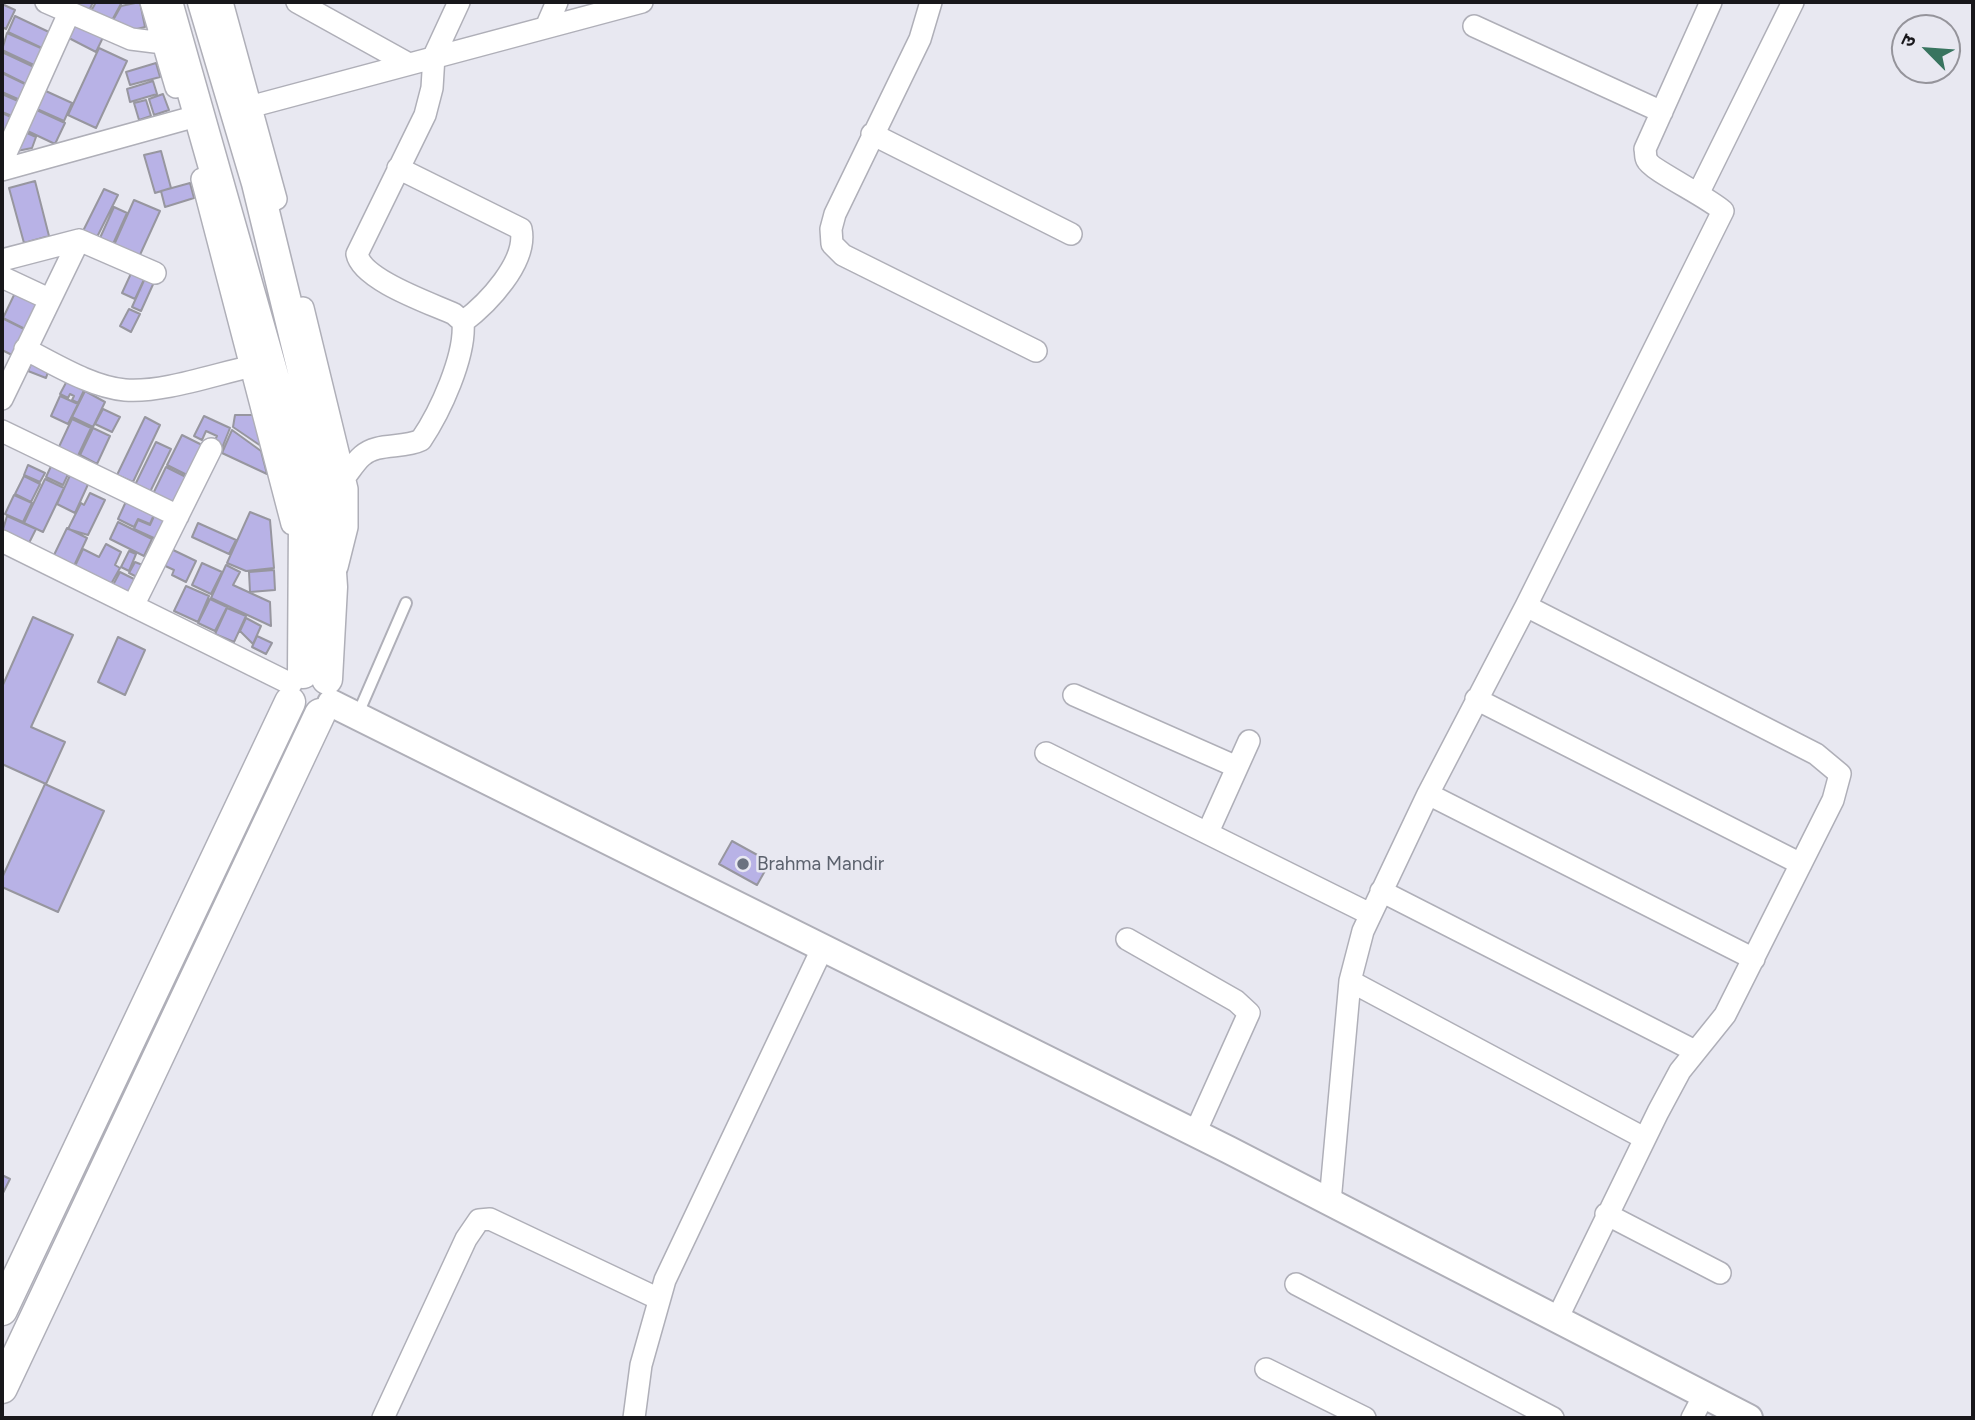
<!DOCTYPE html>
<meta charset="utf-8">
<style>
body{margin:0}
#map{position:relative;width:1975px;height:1420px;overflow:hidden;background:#e8e8f1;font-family:Figtree,"Noto Sans Devanagari",sans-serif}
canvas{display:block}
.frame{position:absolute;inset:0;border:4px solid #18171b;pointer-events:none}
.north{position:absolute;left:1891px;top:14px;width:70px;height:70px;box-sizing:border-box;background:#e8e8f1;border:2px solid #95949b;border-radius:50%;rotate:295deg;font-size:19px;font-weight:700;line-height:28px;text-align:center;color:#18171b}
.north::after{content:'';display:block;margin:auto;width:24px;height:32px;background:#38745f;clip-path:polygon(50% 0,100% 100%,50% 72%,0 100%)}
</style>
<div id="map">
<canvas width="1975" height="1420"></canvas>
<div class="frame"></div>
<div class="north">उ</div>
</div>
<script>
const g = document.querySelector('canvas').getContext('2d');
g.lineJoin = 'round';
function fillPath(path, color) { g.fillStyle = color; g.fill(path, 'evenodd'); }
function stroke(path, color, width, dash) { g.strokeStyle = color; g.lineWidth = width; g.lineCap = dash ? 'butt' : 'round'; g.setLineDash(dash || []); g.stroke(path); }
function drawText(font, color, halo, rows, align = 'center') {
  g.font = font + ' Figtree,sans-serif'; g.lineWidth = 5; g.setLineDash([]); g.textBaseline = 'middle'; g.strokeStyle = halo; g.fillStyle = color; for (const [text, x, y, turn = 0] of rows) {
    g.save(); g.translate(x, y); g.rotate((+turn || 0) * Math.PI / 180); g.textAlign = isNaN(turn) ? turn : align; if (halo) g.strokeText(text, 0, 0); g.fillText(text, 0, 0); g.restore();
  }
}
const building = new Path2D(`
 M72,2h21l-5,11 -17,-9z
 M96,2h26l-12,22 -20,-11z
 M140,2l5,25 -16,4 -17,-9 9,-16z
 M2,4l13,6 -9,19 -4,-2z
 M72,15l34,16 -10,21 -33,-17z
 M15,16l36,17 -7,16 -36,-17z
 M7,33l36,16 -7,17 -34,-16z
 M99,48l28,13 -31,67 -28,-13z
 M2,52l32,15 -8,17 -24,-12z
 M156,63l4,14 -30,8 -4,-13z
 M2,73l25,12 -7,15 -18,-8z
 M153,81l4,13 -27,8 -3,-13z
 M37,87l35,16 -8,18 -36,-16z
 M2,94l16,7 -6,15 -10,-4z
 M163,94l6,16 -15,5 -5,-16z
 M146,100l5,16 -12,4 -5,-17z
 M28,106l37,17 -10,21 -36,-17z
 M2,113l9,4 -7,16 -2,-1z
 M18,129l18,8 -4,11 -25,5z
 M161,151l10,37 -16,5 -11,-38z
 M35,181l14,55 -25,7 -15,-55z
 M190,183l4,15 -29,9 -4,-16z
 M104,189l14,6 -22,44 -14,-6z
 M134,200l26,11 -21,46 -25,-12z
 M114,207l13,6 -14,31 -13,-6z
 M134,267l13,6 -12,26 -13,-6z
 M146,276l9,4 -14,31 -9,-4z
 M15,293l26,12 -12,26 -26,-13z
 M129,309l11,5 -9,18 -11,-6z
 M2,318l24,12 -12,26 -12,-6z
 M32,362l17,7 -3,9 -18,-7z
 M69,377l17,9 -8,17 -6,-3 2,-4 -4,-2 -2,4 -8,-4z
 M85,391l20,11 -12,25 -21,-10z
 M60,396l18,8 -10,20 -17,-8z
 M103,409l17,8 -8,15 -17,-8z
 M235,415h21l5,31 -28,-19z
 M204,416l26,12 -8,20 -9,-4 4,-8 -11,-5 -4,9 -8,-4z
 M145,417l15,8 -27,57 -16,-7z
 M72,419l19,9 -15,32 -19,-9z
 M93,428l17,8 -13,28 -17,-9z
 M232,430l29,21 6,23 -45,-21z
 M182,435l20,10 -15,30 -20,-10z
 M156,442l15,7 -22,45 -15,-7z
 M53,462l17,8 -7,15 -17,-8z
 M28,465l17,8 -5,9 -16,-7z
 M166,467l20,10 -14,31 -21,-10z
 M72,471l18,9 -15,33 -18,-9z
 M24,476l16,8 -9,18 -16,-8z
 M45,479l19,9 -21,44 -19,-9z
 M90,493l15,7 -17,35 -20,-6 13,-26 3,2z
 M14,495l18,8 -9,19 -18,-8z
 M128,497l28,13 -6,14 -12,-5 -4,8 -16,-8z
 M250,512l20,8 4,48 -28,3 -19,-8z
 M155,514l10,5 -9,20 -22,-10 4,-9 12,5z
 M7,516l29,13 -7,14 -27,-10z
 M118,522l34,17 -8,17 -34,-17z
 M198,523l38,17 -7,14 -37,-17z
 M67,528l20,10 -14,30 -19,-13z
 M106,544l15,8 -6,13 5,3 -9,16 -36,-18 8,-17 16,8z
 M169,548l27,13 -10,21 -14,-7 2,-5 -13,-6z
 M129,551l7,3 -7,17 -8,-4z
 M135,562l10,4 -6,12 -10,-5z
 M202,563l20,9 -11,22 -19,-9z
 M226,565l14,7 -7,13 37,17 1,24 -60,-28z
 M274,570l1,20 -25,2 -1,-20z
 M120,572l18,9 -7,13 -18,-9z
 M186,586l23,10 -11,26 -24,-11z
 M210,599l17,8 -12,24 -17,-8z
 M227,608l19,8 -12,26 -19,-8z
 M33,617l40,18 -42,92 34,15 -19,42 -44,-20v-77z
 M246,618l15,8 -8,18 -13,-13z
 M257,636l15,7 -6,11 -14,-7z
 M118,637l27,13 -20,45 -27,-13z
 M45,784l59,27 -46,101 -56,-25v-9z
 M732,841l38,21 -13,23 -38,-21z
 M2,1175l8,4 -7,14h-1z`);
fillPath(building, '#b8b2e6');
stroke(building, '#97969f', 2);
const service = new Path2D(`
 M357,716l49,-113`);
const minor = new Path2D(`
 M46,2l85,37 32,4
 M151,2l25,85
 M222,2l54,197
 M297,2l110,61
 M931,2l-11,37 -85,175 -4,15 1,15 11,11 193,96
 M547,25l10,-23
 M1474,26l188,86
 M253,106l389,-104
 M872,134l199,100
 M2,162l67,-149
 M398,168l123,61c7,33 -34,75 -58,93
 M2,170l184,-51
 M202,179l90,345
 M1699,192l94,-190
 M2,260l77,-20 76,33
 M2,277l47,22
 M303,308l44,181v38l-10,40
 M25,349c30,15 66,38 100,41 38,3 90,-16 128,-24
 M2,399l77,-159
 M2,431l176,85
 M344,478c6,-7 11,-16 18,-22 15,-14 41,-7 59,-16 19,-28 45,-84 42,-118l-9,-8c-24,-11 -92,-34 -97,-60l68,-139 7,-27 2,-32 25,-54
 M2,541l289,143
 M133,606l78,-157
 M1526,606l290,148 24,20 -7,26 -108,215 -45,56 -22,41 -101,207
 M1074,695l163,72
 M1476,699l325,165
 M1046,753l324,161
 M1428,794l326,165
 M1208,832l41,-91
 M1381,891l314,160
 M1127,939l109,62 13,12 -54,120
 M1350,981l294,157
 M1330,1202l20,-221 13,-50 65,-137 98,-188 197,-395c-15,-14 -72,-41 -76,-51 -2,-3 -1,-7 -2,-11l66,-147
 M1606,1214l114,59
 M1296,1284l257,134
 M1266,1369l99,49
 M383,1418l83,-179 13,-19 11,-1 169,80
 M634,1418l7,-53 24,-85 158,-333
 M1692,1418l12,-23`);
const tertiary = new Path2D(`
 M331,703l898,447 520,268`);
const secondary = new Path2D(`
 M167,2l129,454 8,64 -1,153
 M203,2l54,181 57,233 11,69 7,102 -5,92
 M2,1310l288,-608
 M2,1388l318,-674`);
stroke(service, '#afafb8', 14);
stroke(minor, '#afafb8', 24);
stroke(tertiary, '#afafb8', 30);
stroke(secondary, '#afafb8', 33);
stroke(service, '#fff', 10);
stroke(minor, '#fff', 21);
stroke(tertiary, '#fff', 26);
stroke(secondary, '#fff', 30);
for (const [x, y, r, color] of [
 [743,864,7,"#6b7280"]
]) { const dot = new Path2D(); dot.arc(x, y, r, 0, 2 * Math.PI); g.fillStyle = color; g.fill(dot); stroke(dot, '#e8e8f1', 2.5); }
drawText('19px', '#5b616d', '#e8e8f1', [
 ["Brahma Mandir",757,864]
], 'left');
</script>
